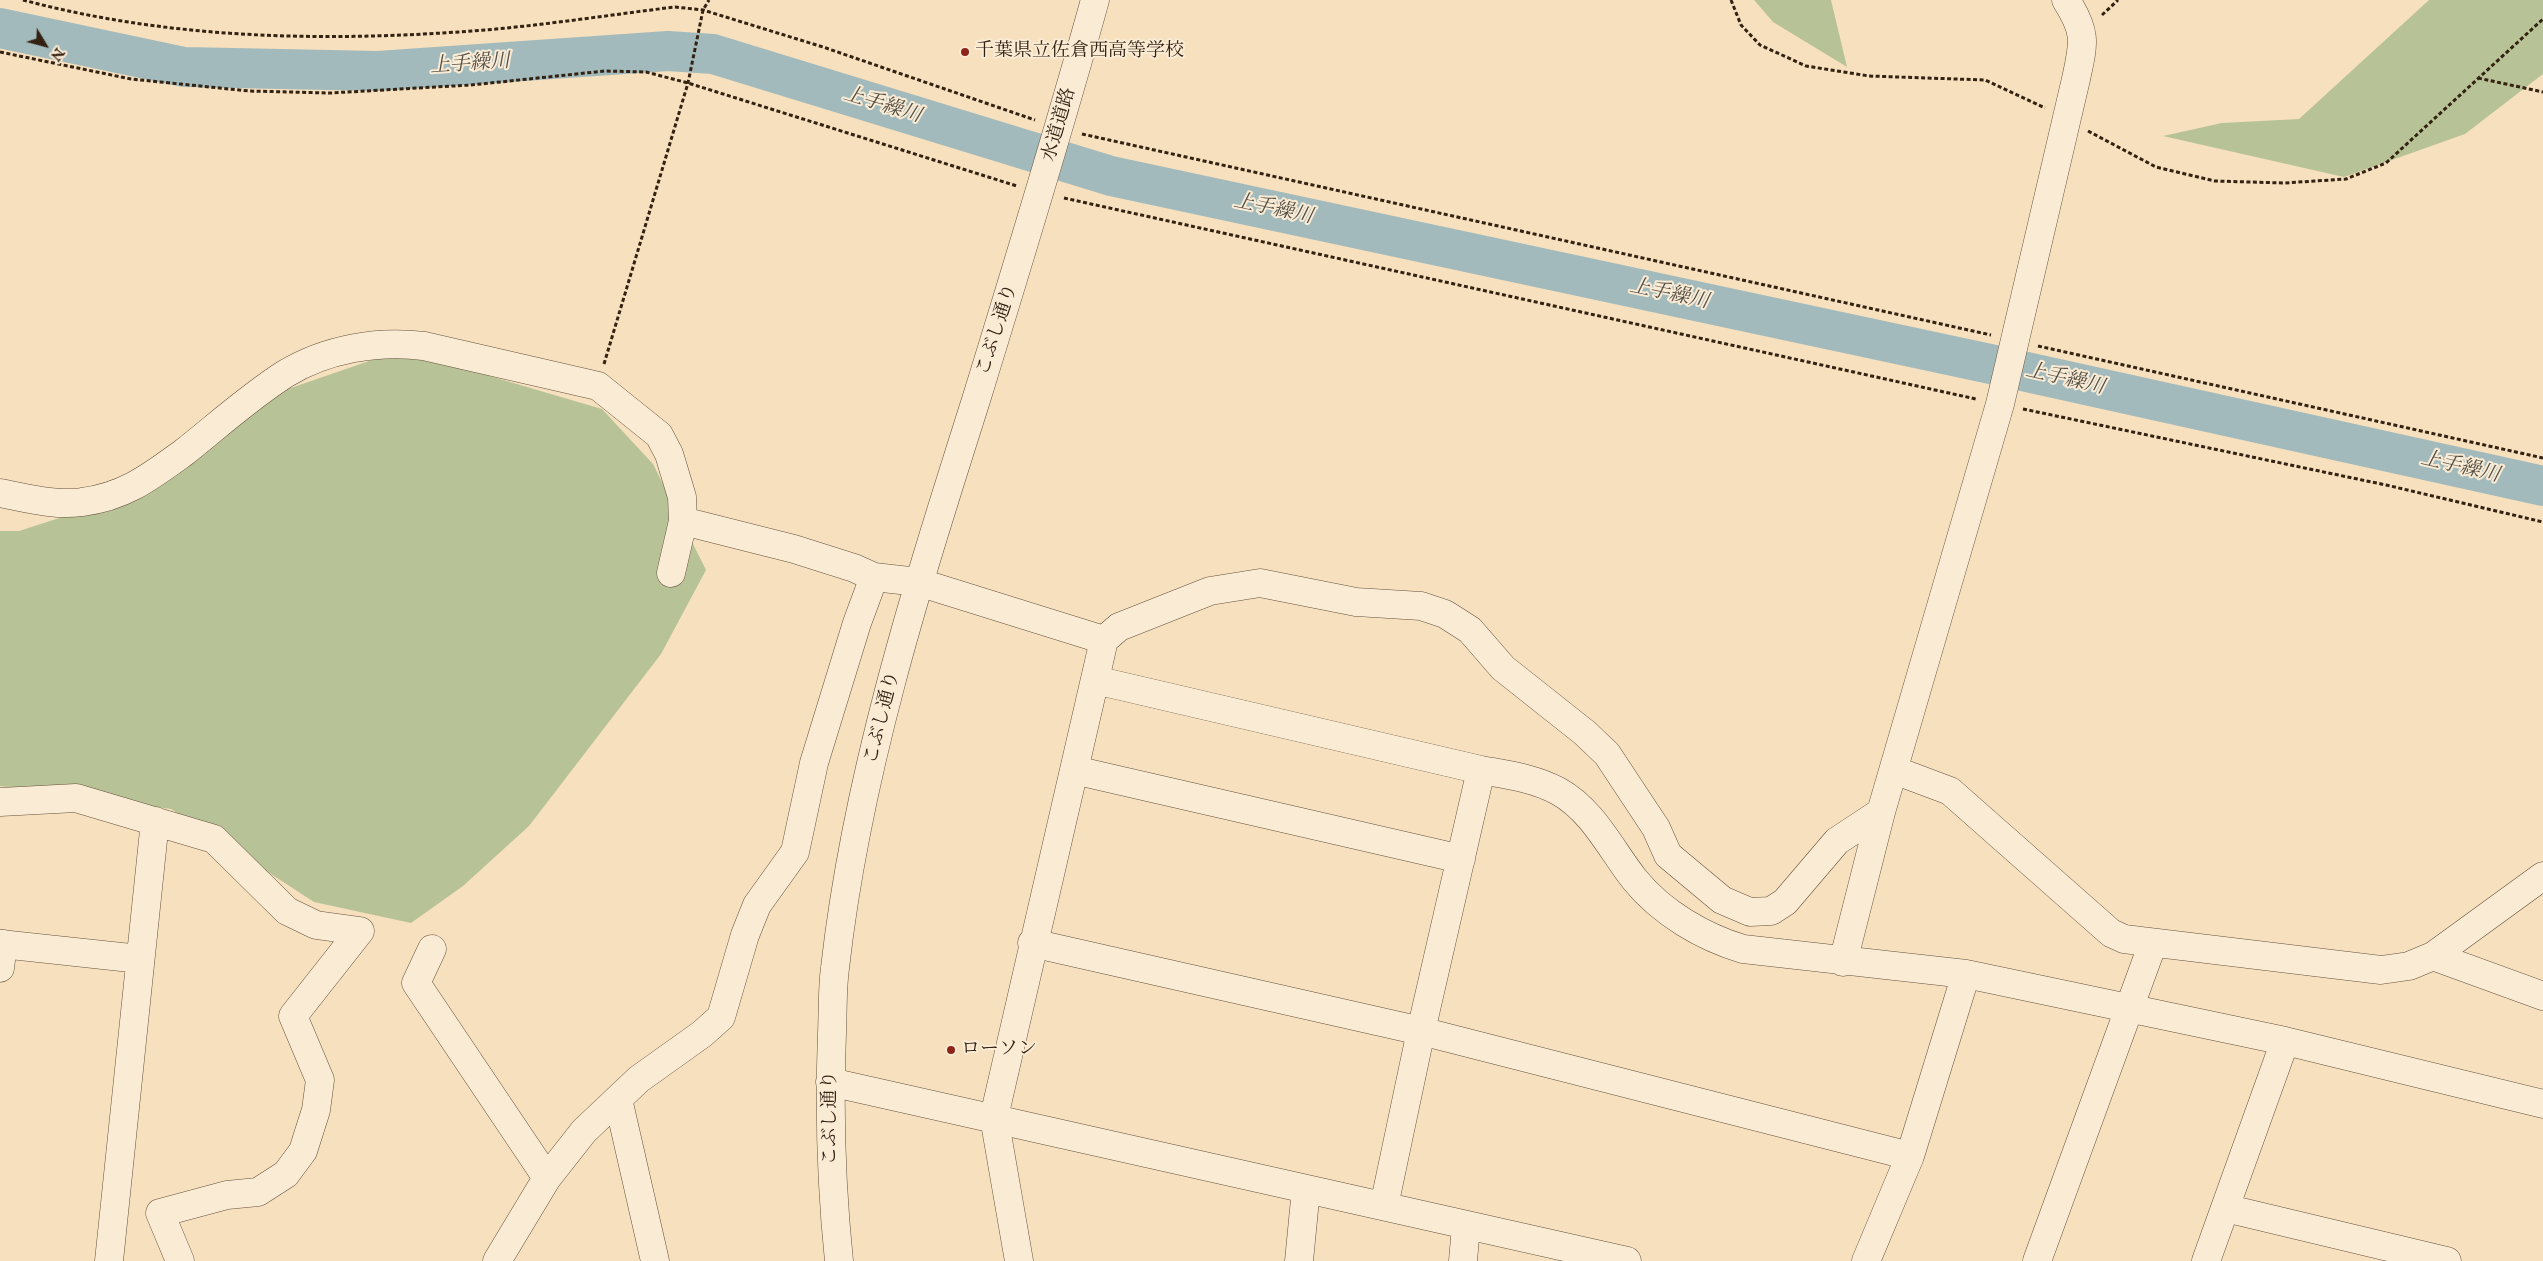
<!DOCTYPE html>
<meta charset="utf-8">
<style>
body{margin:0}
#map{position:relative;width:2543px;height:1261px;overflow:hidden;background:#f7e0be;font-family:"IM FELL English",serif}
canvas{display:block}
.north{position:absolute;left:20px;top:20px;width:50px;height:50px;-webkit-text-stroke:4px #faebd5;paint-order:stroke;rotate:127deg;font-size:14px;font-weight:700;line-height:20px;text-align:center;color:#332112}
.north::after{content:'';display:block;margin:auto;width:18px;height:22px;background:#332112;clip-path:polygon(50% 0,100% 100%,50% 72%,0 100%)}
</style>
<div id="map">
<canvas width="2543" height="1261"></canvas>
<div class="north">N</div>
</div>
<script>
const g = document.querySelector('canvas').getContext('2d');
g.lineJoin = 'round';
function fillPath(path, color) { g.fillStyle = color; g.fill(path, 'evenodd'); }
function stroke(path, color, width, dash) { g.strokeStyle = color; g.lineWidth = width; g.lineCap = dash ? 'butt' : 'round'; g.setLineDash(dash || []); g.stroke(path); }
function drawText(font, color, halo, rows, align = 'center') {
  g.font = font + ' "IM FELL English","Noto Serif JP",serif'; g.lineWidth = 4; g.setLineDash([]); g.textBaseline = 'middle'; g.strokeStyle = halo; g.fillStyle = color; for (const [text, x, y, turn = 0] of rows) {
    g.save(); g.translate(x, y); g.rotate((+turn || 0) * Math.PI / 180); g.textAlign = isNaN(turn) ? turn : align; if (halo) g.strokeText(text, 0, 0); g.fillText(text, 0, 0); g.restore();
  }
}
fillPath(new Path2D(`
 M1754,0h77l16,67 -74,-45z
 M2429,0h114v74l-78,60 -121,43 -181,-41 59,-13 77,-4z
 M401,350l201,59 51,55 53,106 -45,84 -132,172 -66,60 -52,37 -97,-21 -143,-93 -171,-23v-255h19l133,-43 133,-98z`), '#b7c396');
stroke(new Path2D(`
 M0,28l184,39 194,4 290,-20 45,3 398,122 884,189 548,121`), '#a2babc', 40);
const minor = new Path2D(`
 M0,493c27,5 54,13 82,9 42,-5 68,-25 101,-49 33,-26 66,-56 102,-79 41,-25 93,-34 139,-28l174,40 61,49 10,19 13,43 1,24 -12,52
 M683,521l111,28 60,19 20,9 44,5 186,58 15,-13 91,-36 50,-8 96,19 65,4 24,8 25,16 33,38 82,65 22,21 49,74 12,27 54,45 28,12 21,-1 14,-9 52,-61 44,-29
 M1095,680l386,90c27,5 53,8 77,21 36,20 53,59 77,89 27,33 68,57 108,69l223,25 319,67 258,63
 M1074,770l387,89
 M1894,770l56,21 161,142 13,6 257,31 28,-4 24,-10 110,-80
 M0,802l76,-4 138,41 73,72 29,14 44,6
 M1032,943l389,88 489,125
 M0,944l140,15
 M432,949l-16,34 131,195
 M2433,956l110,40
 M1843,962l38,-150 119,-408 76,-325c8,-37 11,-46 -10,-79
 M0,968l3,-24
 M830,1082l797,179
 M618,1099l37,162
 M1384,1206l37,-175 60,-261
 M2225,1208l222,53
 M109,1261l46,-440
 M180,1261l-20,-48 67,-18 31,-3 28,-18 17,-23 13,-41 4,-30 -27,-64 67,-85
 M497,1261l50,-83 37,-47 55,-52 63,-45 19,-17 24,-82 12,-30 38,-53 19,-89 43,-140 17,-46
 M839,1261c-8,-77 -10,-151 -7,-228 1,-21 0,-43 3,-65 22,-195 82,-382 141,-568 41,-133 82,-266 119,-400
 M1019,1261l-25,-144 110,-477
 M1299,1261l7,-72
 M1463,1261l3,-35
 M1866,1261l44,-105 56,-182
 M2037,1261l116,-318
 M2206,1261l79,-220`);
stroke(minor, '#64513d', 29);
stroke(new Path2D(`
 M23,0c146,39 299,42 449,31 68,-5 136,-16 203,-24l28,3 120,37 212,73
 M1731,0l10,25 19,20 46,21 63,10 116,4 60,28
 M2102,15l16,-15
 M0,52l131,27 118,12 81,2 141,-8 134,-14 41,1 42,11 329,103
 M2478,78l65,14
 M2088,131l68,36 59,14 69,2 62,-4 40,-16 157,-144
 M1082,134l909,201
 M1064,198l912,201
 M2038,346l505,112
 M604,364l84,-281 15,-73 6,-10
 M2023,409l363,76 157,37`), '#332112', 3, [4, 2.5]);
stroke(minor, '#faebd5', 28);
for (const [x, y, r, color] of [
 [965,52,5,"#8f2418"],
 [951,1050,5,"#8f2418"]
]) { const dot = new Path2D(); dot.arc(x, y, r, 0, 2 * Math.PI); g.fillStyle = color; g.fill(dot); stroke(dot, '#faebd5', 2); }
drawText('19px', '#332112', '#faebd5', [
 ["千葉県立佐倉西高等学校",975,52],
 ["ローソン",961,1050]
], 'left');
drawText('19px', '#332112', '#faebd5', [
 ["水道道路",1060,125,-74],
 ["こぶし通り",998,330,-72],
 ["こぶし通り",883,718,-76],
 ["こぶし通り",831,1118,-90]
]);
drawText('italic 20px', '#544f45', '#faebd5', [
 ["上手繰川",470,65,-4],
 ["上手繰川",882,106,17],
 ["上手繰川",1273,210,12],
 ["上手繰川",1669,295,12],
 ["上手繰川",2065,380,13],
 ["上手繰川",2460,468,13]
]);
</script>
